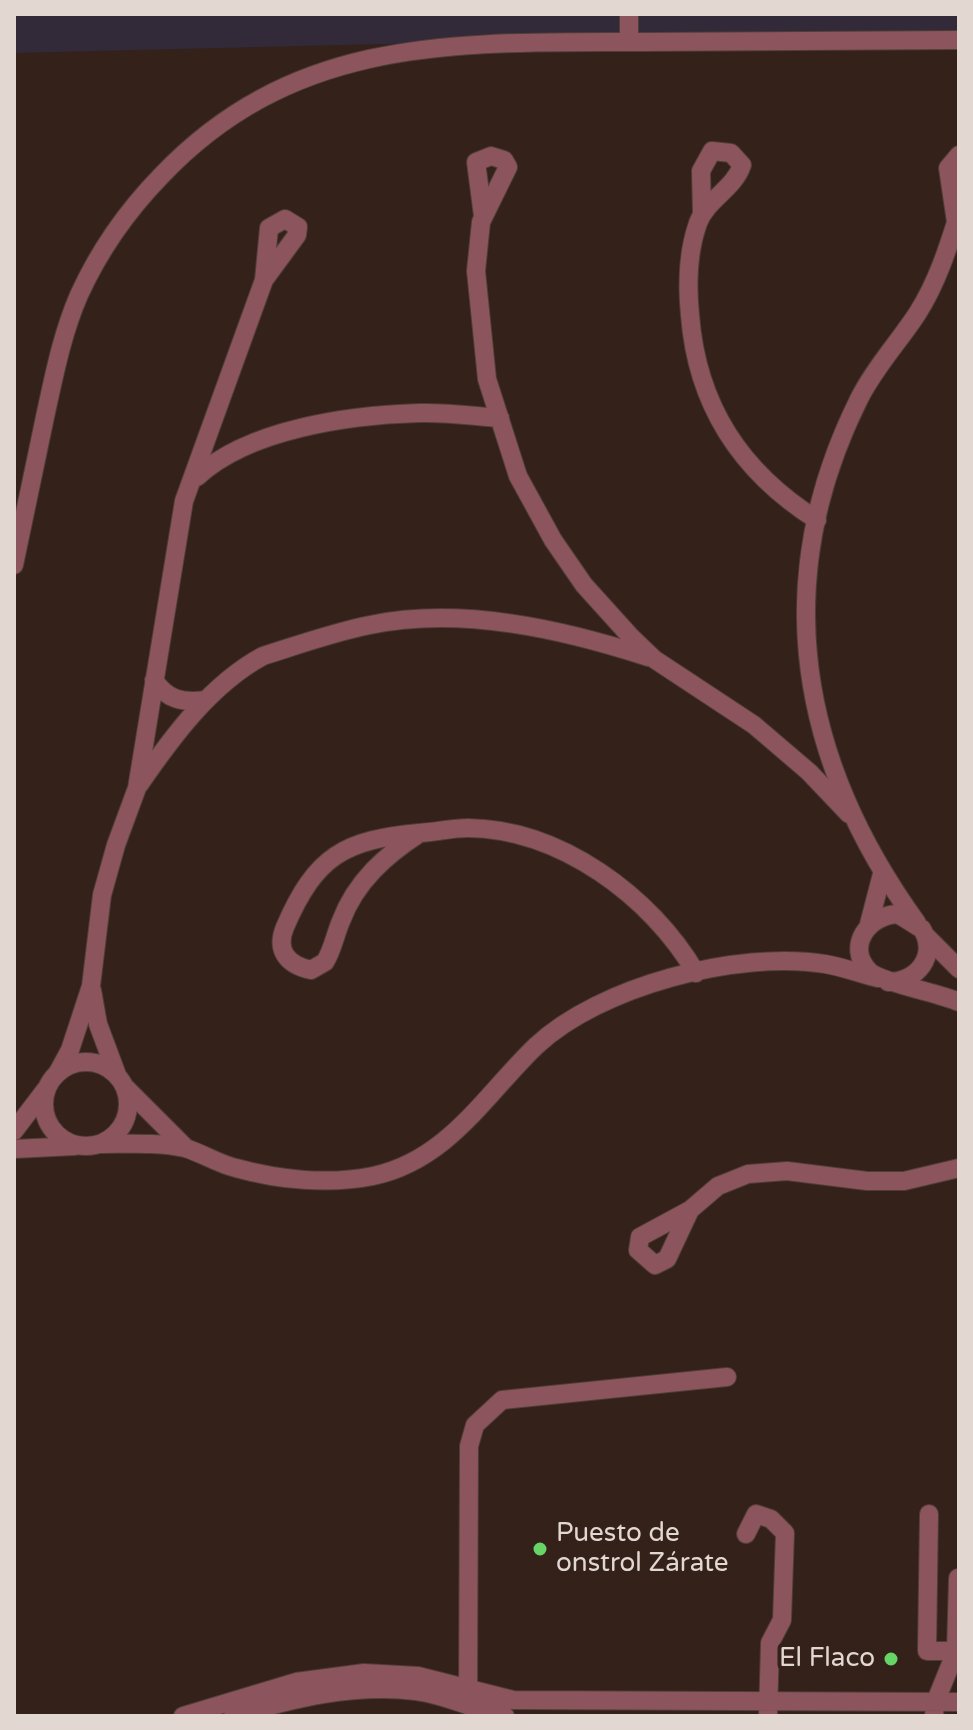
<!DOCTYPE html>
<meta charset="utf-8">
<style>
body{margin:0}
#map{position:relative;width:973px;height:1730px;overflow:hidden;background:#33211a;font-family:"Varela Round",sans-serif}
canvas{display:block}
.frame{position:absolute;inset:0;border:16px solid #e3d7d2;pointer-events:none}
</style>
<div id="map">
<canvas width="973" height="1730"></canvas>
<div class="frame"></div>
</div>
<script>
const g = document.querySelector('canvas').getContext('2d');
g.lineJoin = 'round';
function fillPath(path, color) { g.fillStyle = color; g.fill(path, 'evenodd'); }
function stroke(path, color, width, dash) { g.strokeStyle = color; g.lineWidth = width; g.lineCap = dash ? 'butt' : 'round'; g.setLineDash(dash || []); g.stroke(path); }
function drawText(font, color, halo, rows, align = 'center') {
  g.font = font + ' "Varela Round",sans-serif'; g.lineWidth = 8; g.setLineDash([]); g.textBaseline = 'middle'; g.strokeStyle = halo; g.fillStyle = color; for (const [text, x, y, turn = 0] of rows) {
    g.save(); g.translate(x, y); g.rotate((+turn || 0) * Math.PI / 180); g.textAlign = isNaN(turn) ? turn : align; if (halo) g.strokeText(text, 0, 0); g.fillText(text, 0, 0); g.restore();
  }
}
fillPath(new Path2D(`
 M14,14h945v16l-945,23z`), '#322939');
const minor = new Path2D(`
 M629,14v28
 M702,214l-1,-43 11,-20 19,2 11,12c-8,24 -35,34 -44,58 -10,28 -11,62 -8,92 7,91 51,157 127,205
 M483,216l-7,-54 15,-6 13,4 4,7 -27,55 -5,49 11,108 31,97 35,64 31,45 47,52 23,22 100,66 55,47 40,42
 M956,222l-8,-54 11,-13
 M197,477c51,-48 153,-62 222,-64 27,-1 54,3 81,5
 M14,565c10,-49 21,-99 31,-148 9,-41 17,-83 34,-122 20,-44 48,-84 82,-119 136,-143 300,-133 482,-134 105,-1 211,-1 316,-2
 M154,680c13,20 29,23 52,20
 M139,785c33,-48 72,-101 124,-129 35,-11 71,-24 107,-31 90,-19 192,4 278,32
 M420,833c-34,22 -64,48 -79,88 -6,14 -8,28 -16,41l-14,8c-23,-5 -36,-19 -26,-43 31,-72 60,-87 134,-94 17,-1 33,-5 49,-5 92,1 183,68 228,145
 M917,923c-117,-162 -150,-339 -58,-524 16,-32 39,-56 58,-85 20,-31 31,-66 42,-101
 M869,924l13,-50
 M925,935l34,34
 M888,982c29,0 50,-26 34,-53l-24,-15c-29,1 -53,32 -29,57 10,11 70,22 90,31
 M92,990l6,34 19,51
 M44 1104a42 42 0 1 1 84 0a42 42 0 1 1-84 0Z
 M57,1074l13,-24 21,-64 11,-91 14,-50 21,-57 47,-287 80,-221 5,-52 16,-9 13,8 -1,8 -33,45
 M126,1088l60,60
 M14,1131l32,-42
 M100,1144c28,0 58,-2 85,4 17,5 33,16 51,20 43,12 93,17 137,8 75,-16 112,-81 163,-130 64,-60 202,-96 289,-82 18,3 36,10 53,14
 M14,1149l61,-3
 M690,1210l-23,49 -12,6 -17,-15 2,-13 50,-27 28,-24 30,-12 39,-3 80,10h37l55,-13
 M929,1514l-2,137h32
 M746,1534l10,-20 15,5 14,14 -3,87 -12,23 -2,73
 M468,1704l1,-258 6,-21 27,-25 225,-23
 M183,1716l113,-34 68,-9 54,3 95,24 446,2
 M233,1716c59,-17 120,-33 183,-25 31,4 59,19 89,25
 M934,1716l1,-13 21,-52 2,-73`);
stroke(minor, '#4f3e37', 20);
stroke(minor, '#8c545d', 18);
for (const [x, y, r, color] of [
 [540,1549,8,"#67d466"],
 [891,1659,8,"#67d466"]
]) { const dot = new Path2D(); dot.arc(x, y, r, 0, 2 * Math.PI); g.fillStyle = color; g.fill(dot); stroke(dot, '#33211a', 3); }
drawText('26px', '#e3d7d2', '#33211a', [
 ["Puesto de",556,1534],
 ["onstrol Zárate",556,1564],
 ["El Flaco",875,1659,"right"]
], 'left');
</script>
